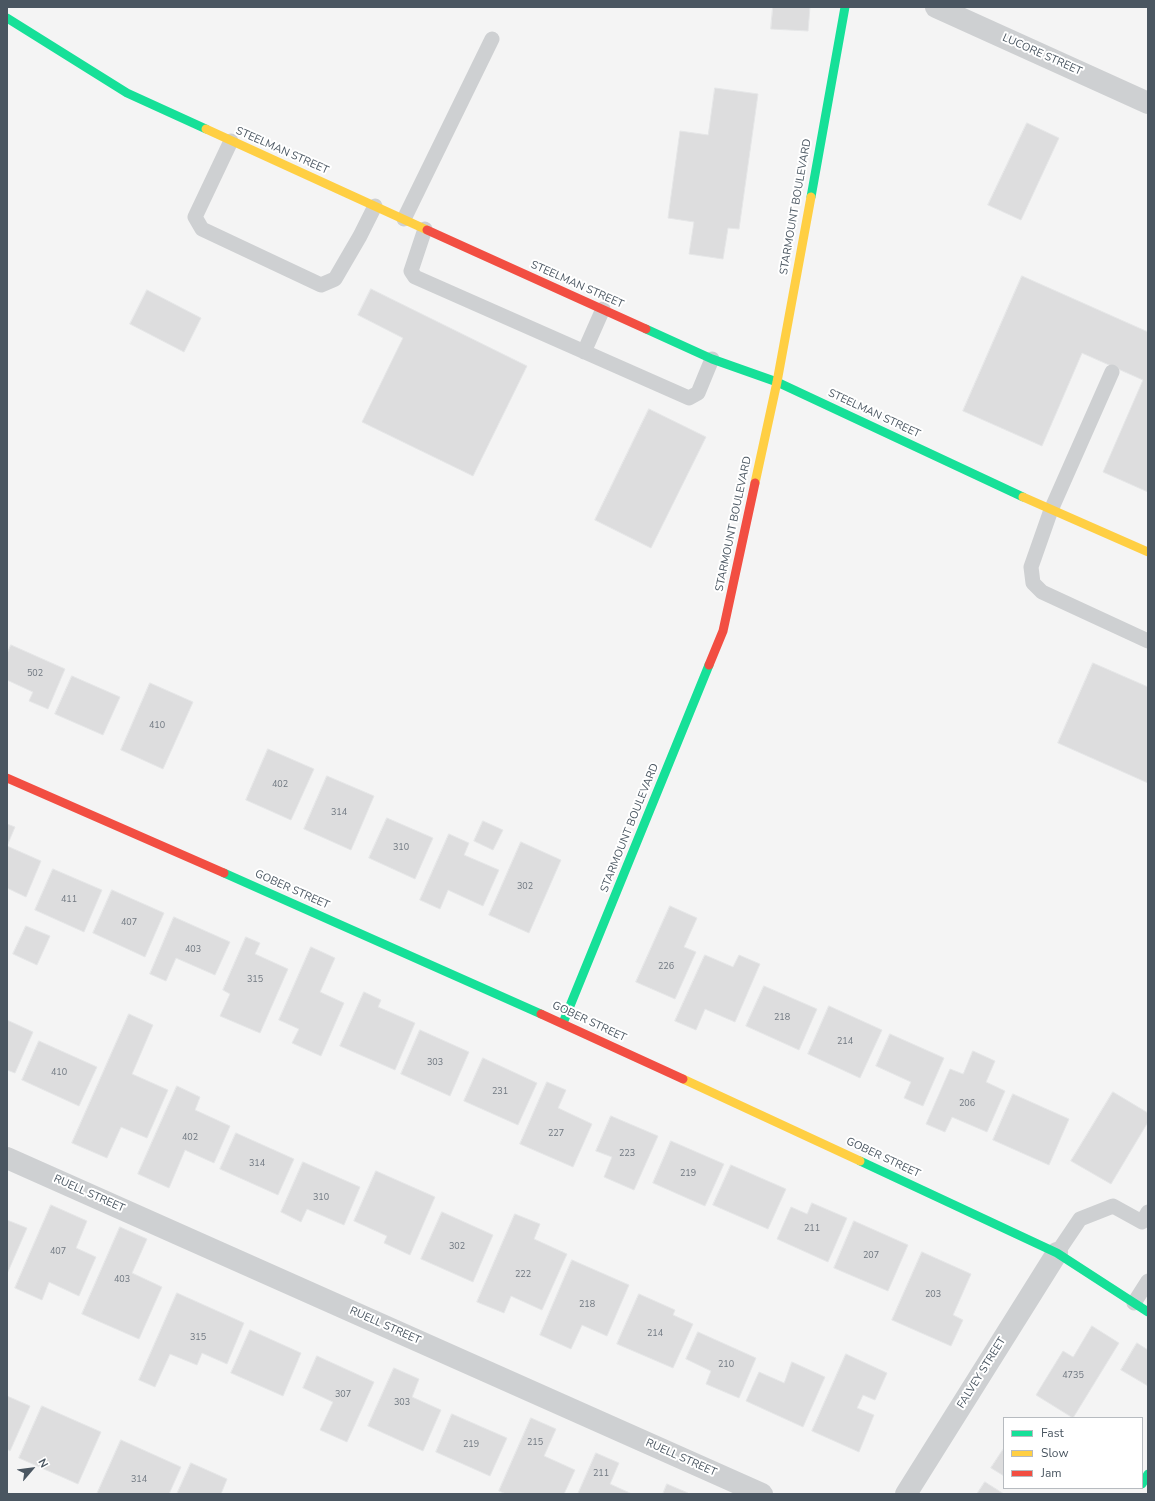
<!DOCTYPE html>
<style>
body{margin:0}
#map{position:relative;width:1155px;height:1501px;overflow:hidden;background:#f4f4f4;font-family:"Nunito Sans",sans-serif}
canvas{display:block}
.frame{position:absolute;inset:0;border:8px solid #4a5661;pointer-events:none}
.legend{position:absolute;left:1003px;top:1417px;width:140px;height:72px;box-sizing:border-box;background:#fff;border:1px solid #b7bbc0;margin:0;padding:5px 7px;list-style:none;font-size:12px;color:#4a5661}
.legend li{display:flex;align-items:center;gap:8px;height:20px}
.legend b{width:20px;border:1px solid #b7bbc0}
.north{position:absolute;left:12px;top:1449px;width:40px;height:40px;-webkit-text-stroke:3px #fff;paint-order:stroke;rotate:62deg;font-size:11px;font-weight:700;line-height:16px;text-align:center;color:#4a5661}
.north::after{content:'';display:block;margin:auto;width:14px;height:18px;background:#4a5661;clip-path:polygon(50% 0,100% 100%,50% 72%,0 100%)}
</style>
<div id="map">
<canvas width="1155" height="1501"></canvas>
<div class="frame"></div>
<ul class="legend">
<li><b style="height:5px;background:#16e098"></b>Fast</li>
<li><b style="height:5px;background:#ffcf43"></b>Slow</li>
<li><b style="height:5px;background:#f24e42"></b>Jam</li>
</ul>
<div class="north">N</div>
</div>
<script>
const g = document.querySelector('canvas').getContext('2d');
g.lineJoin = 'round';
function fillPath(path, color) { g.fillStyle = color; g.fill(path, 'evenodd'); }
function stroke(path, color, width, dash) { g.strokeStyle = color; g.lineWidth = width; g.lineCap = dash ? 'butt' : 'round'; g.setLineDash(dash || []); g.stroke(path); }
function drawText(font, color, halo, rows, align = 'center') {
  g.font = font + ' "Nunito Sans",sans-serif'; g.lineWidth = 4; g.setLineDash([]); g.textBaseline = 'middle'; g.strokeStyle = halo; g.fillStyle = color; for (const [text, x, y, turn = 0] of rows) {
    g.save(); g.translate(x, y); g.rotate((+turn || 0) * Math.PI / 180); g.textAlign = isNaN(turn) ? turn : align; if (halo) g.strokeText(text, 0, 0); g.fillText(text, 0, 0); g.restore();
  }
}
const building = new Path2D(`
 M773,7h37l-2,24 -37,-2z
 M715,88l43,6 -19,135 -11,-1 -5,31 -34,-5 5,-32 -26,-4 12,-87 28,4z
 M1027,123l32,15 -38,82 -33,-15z
 M1022,276l126,56v160l-45,-20 40,-92 -61,-27 -40,93 -79,-35z
 M371,289l156,77 -54,110 -111,-54 41,-84 -45,-23z
 M147,290l54,28 -17,34 -54,-28z
 M649,409l57,28 -55,111 -56,-28z
 M11,645l54,24 -17,40 -19,-8 4,-9 -26,-12v-26z
 M1093,663l55,24v96l-90,-40z
 M72,676l48,21 -17,38 -48,-21z
 M150,683l43,19 -30,67 -42,-19z
 M268,749l46,20 -23,51 -45,-20z
 M327,776l47,20 -23,54 -47,-21z
 M387,818l46,20 -18,41 -46,-21z
 M483,821l20,9 -10,20 -19,-9z
 M7,824l8,3 -8,19 34,15 -15,36 -19,-9z
 M449,834l20,9 -5,12 35,15 -16,36 -35,-16 -8,19 -20,-9z
 M521,842l40,18 -32,73 -40,-18z
 M53,869l49,21 -18,42 -49,-22z
 M112,890l52,23 -19,44 -52,-24z
 M670,906l27,12 -13,29 12,5 -21,47 -39,-17z
 M174,917l56,25 -15,33 -39,-17 -10,23 -16,-7z
 M26,926l24,10 -13,29 -24,-11z
 M246,937l14,6 -5,11 33,15 -28,64 -40,-17 10,-22 -7,-4z
 M311,947l24,11 -15,34 24,11 -23,53 -29,-13 7,-14 -20,-9z
 M705,955l28,12 6,-12 21,9 -25,58 -30,-13 -9,21 -21,-9z
 M764,986l53,23 -18,41 -53,-24z
 M364,992l17,8 -3,7 37,16 -20,47 -55,-24z
 M829,1006l53,24 -22,48 -52,-24z
 M129,1014l24,11 -21,49 36,16 -21,48 -26,-11 -14,31 -35,-15z
 M7,1020l26,12 -18,41 -8,-3z
 M420,1030l49,22 -19,44 -49,-22z
 M890,1034l54,24 -21,48 -19,-8 7,-16 -35,-16z
 M39,1041l58,26 -18,39 -57,-26z
 M973,1051l22,10 -9,21 19,9 -18,41 -35,-15 -7,15 -19,-8 24,-55 13,5z
 M483,1058l54,25 -19,42 -54,-24z
 M547,1082l19,8 -8,18 34,16 -19,43 -53,-23z
 M177,1086l23,11 -5,13 35,16 -16,37 -29,-13 -16,38 -31,-14z
 M1113,1092l35,21v9l-37,62 -40,-23z
 M1013,1094l56,25 -20,46 -56,-25z
 M611,1116l47,20 -24,54 -30,-13 8,-20 -16,-6z
 M236,1133l58,26 -16,36 -58,-26z
 M671,1141l53,23 -19,42 -52,-23z
 M303,1162l57,25 -16,38 -37,-16 -6,13 -20,-10z
 M731,1165l55,24 -18,40 -55,-24z
 M376,1171l59,26 -25,58 -26,-12 3,-7 -33,-15z
 M812,1203l35,15 -19,44 -51,-23 14,-32 16,7z
 M51,1205l36,16 -11,27 20,9 -17,39 -30,-14 -7,18 -27,-12z
 M442,1212l51,23 -20,47 -52,-23z
 M515,1214l25,10 -6,15 33,15 -25,56 -31,-14 -7,17 -27,-11z
 M7,1220l20,8 -20,46z
 M854,1221l54,24 -20,46 -54,-23z
 M120,1227l27,12 -15,34 30,14 -23,52 -57,-25z
 M922,1252l49,22 -18,41 10,5 -12,26 -59,-26z
 M572,1260l57,25 -22,51 -25,-11 -11,24 -31,-14z
 M177,1293l67,30 -17,41 -25,-11 -5,12 -27,-11 -15,33 -16,-7z
 M639,1294l36,16 -2,5 20,9 -20,44 -56,-24z
 M1092,1326l27,17 -46,75 -37,-23 27,-44 10,6z
 M250,1330l51,23 -18,43 -52,-23z
 M698,1332l58,26 -17,40 -33,-14 5,-13 -25,-12z
 M1137,1343l11,7v36l-27,-16z
 M846,1354l41,19 -12,27 -12,-5 -6,13 17,7 -15,37 -47,-21z
 M317,1356l57,26 -27,60 -27,-12 13,-28 -30,-14z
 M792,1362l33,15 -22,50 -57,-26 13,-29 25,11z
 M394,1368l25,11 -7,18 29,13 -18,41 -55,-25z
 M7,1396l23,10 -20,45 -3,-2z
 M42,1406l59,26 -23,52 -59,-26z
 M452,1414l55,24 -17,38 -54,-24z
 M531,1418l25,11 -12,27 31,14 -11,24h-58l-7,-3z
 M121,1440l60,27 -12,27h-72z
 M1004,1448v28l-13,-8z
 M596,1453l23,10 -9,21 22,10h-54z
 M191,1463l36,16 -6,15h-44z
 M985,1482l19,12h-27z
 M667,1484l21,9 -1,1h-24z`);
fillPath(building, '#ddddde');
stroke(building, '#e5e6e7', 1);
stroke(new Path2D(`
 M231,141l-36,76 7,12 119,56 14,-6 25,-43 15,-30
 M404,219l88,-180
 M425,229l-14,42 4,6 274,121 9,-5 14,-34
 M584,352l19,-43
 M1112,372l-61,138 -20,57 2,16 9,9 106,49
 M1057,1253l23,-34 33,-13 29,16 6,-10
 M1134,1303l14,-22`), '#ced0d2', 15);
stroke(new Path2D(`
 M936,7l212,96
 M7,1158l755,336
 M906,1494l151,-241`), '#ced0d2', 22);
stroke(new Path2D(`
 M7,18l120,75 79,36
 M811,197l34,-190
 M646,329l66,30 65,23 246,115
 M224,873l317,141
 M563,1023l146,-358
 M860,1161l197,92 91,59
 M1142,1484l6,-10`), '#16e098', 9);
stroke(new Path2D(`
 M206,129l221,101
 M755,483l22,-101 34,-185
 M1023,497l125,55
 M683,1079l177,82`), '#ffcf43', 9);
stroke(new Path2D(`
 M427,230l219,99
 M709,665l14,-34 32,-148
 M7,778l217,95
 M541,1014l142,65`), '#f24e42', 9);
drawText('9px', '#707881', null, [
 ["502",35,674],
 ["410",157,726],
 ["402",280,785],
 ["314",339,813],
 ["310",401,848],
 ["302",525,887],
 ["411",69,900],
 ["407",129,923],
 ["403",193,950],
 ["226",666,967],
 ["315",255,980],
 ["218",782,1018],
 ["214",845,1042],
 ["303",435,1063],
 ["410",59,1073],
 ["231",500,1092],
 ["206",967,1104],
 ["227",556,1134],
 ["402",190,1138],
 ["223",627,1154],
 ["314",257,1164],
 ["219",688,1174],
 ["310",321,1198],
 ["211",812,1229],
 ["302",457,1247],
 ["407",58,1252],
 ["207",871,1256],
 ["222",523,1275],
 ["403",122,1280],
 ["203",933,1295],
 ["218",587,1305],
 ["214",655,1334],
 ["315",198,1338],
 ["210",726,1365],
 ["4735",1073,1376],
 ["307",343,1395],
 ["303",402,1403],
 ["215",535,1443],
 ["219",471,1445],
 ["211",601,1474],
 ["314",139,1480]
]);
drawText('11px', '#4a5661', '#fff', [
 ["LUCORE STREET",1042,55,24],
 ["STEELMAN STREET",282,151,24],
 ["STARMOUNT BOULEVARD",796,207,-80],
 ["STEELMAN STREET",577,285,24],
 ["STEELMAN STREET",874,414,25],
 ["STARMOUNT BOULEVARD",734,524,-78],
 ["STARMOUNT BOULEVARD",630,828,-68],
 ["GOBER STREET",292,890,24],
 ["GOBER STREET",589,1022,25],
 ["GOBER STREET",883,1158,25],
 ["RUELL STREET",89,1194,24],
 ["RUELL STREET",385,1326,24],
 ["FALVEY STREET",982,1373,-58],
 ["RUELL STREET",681,1458,24]
]);
</script>
